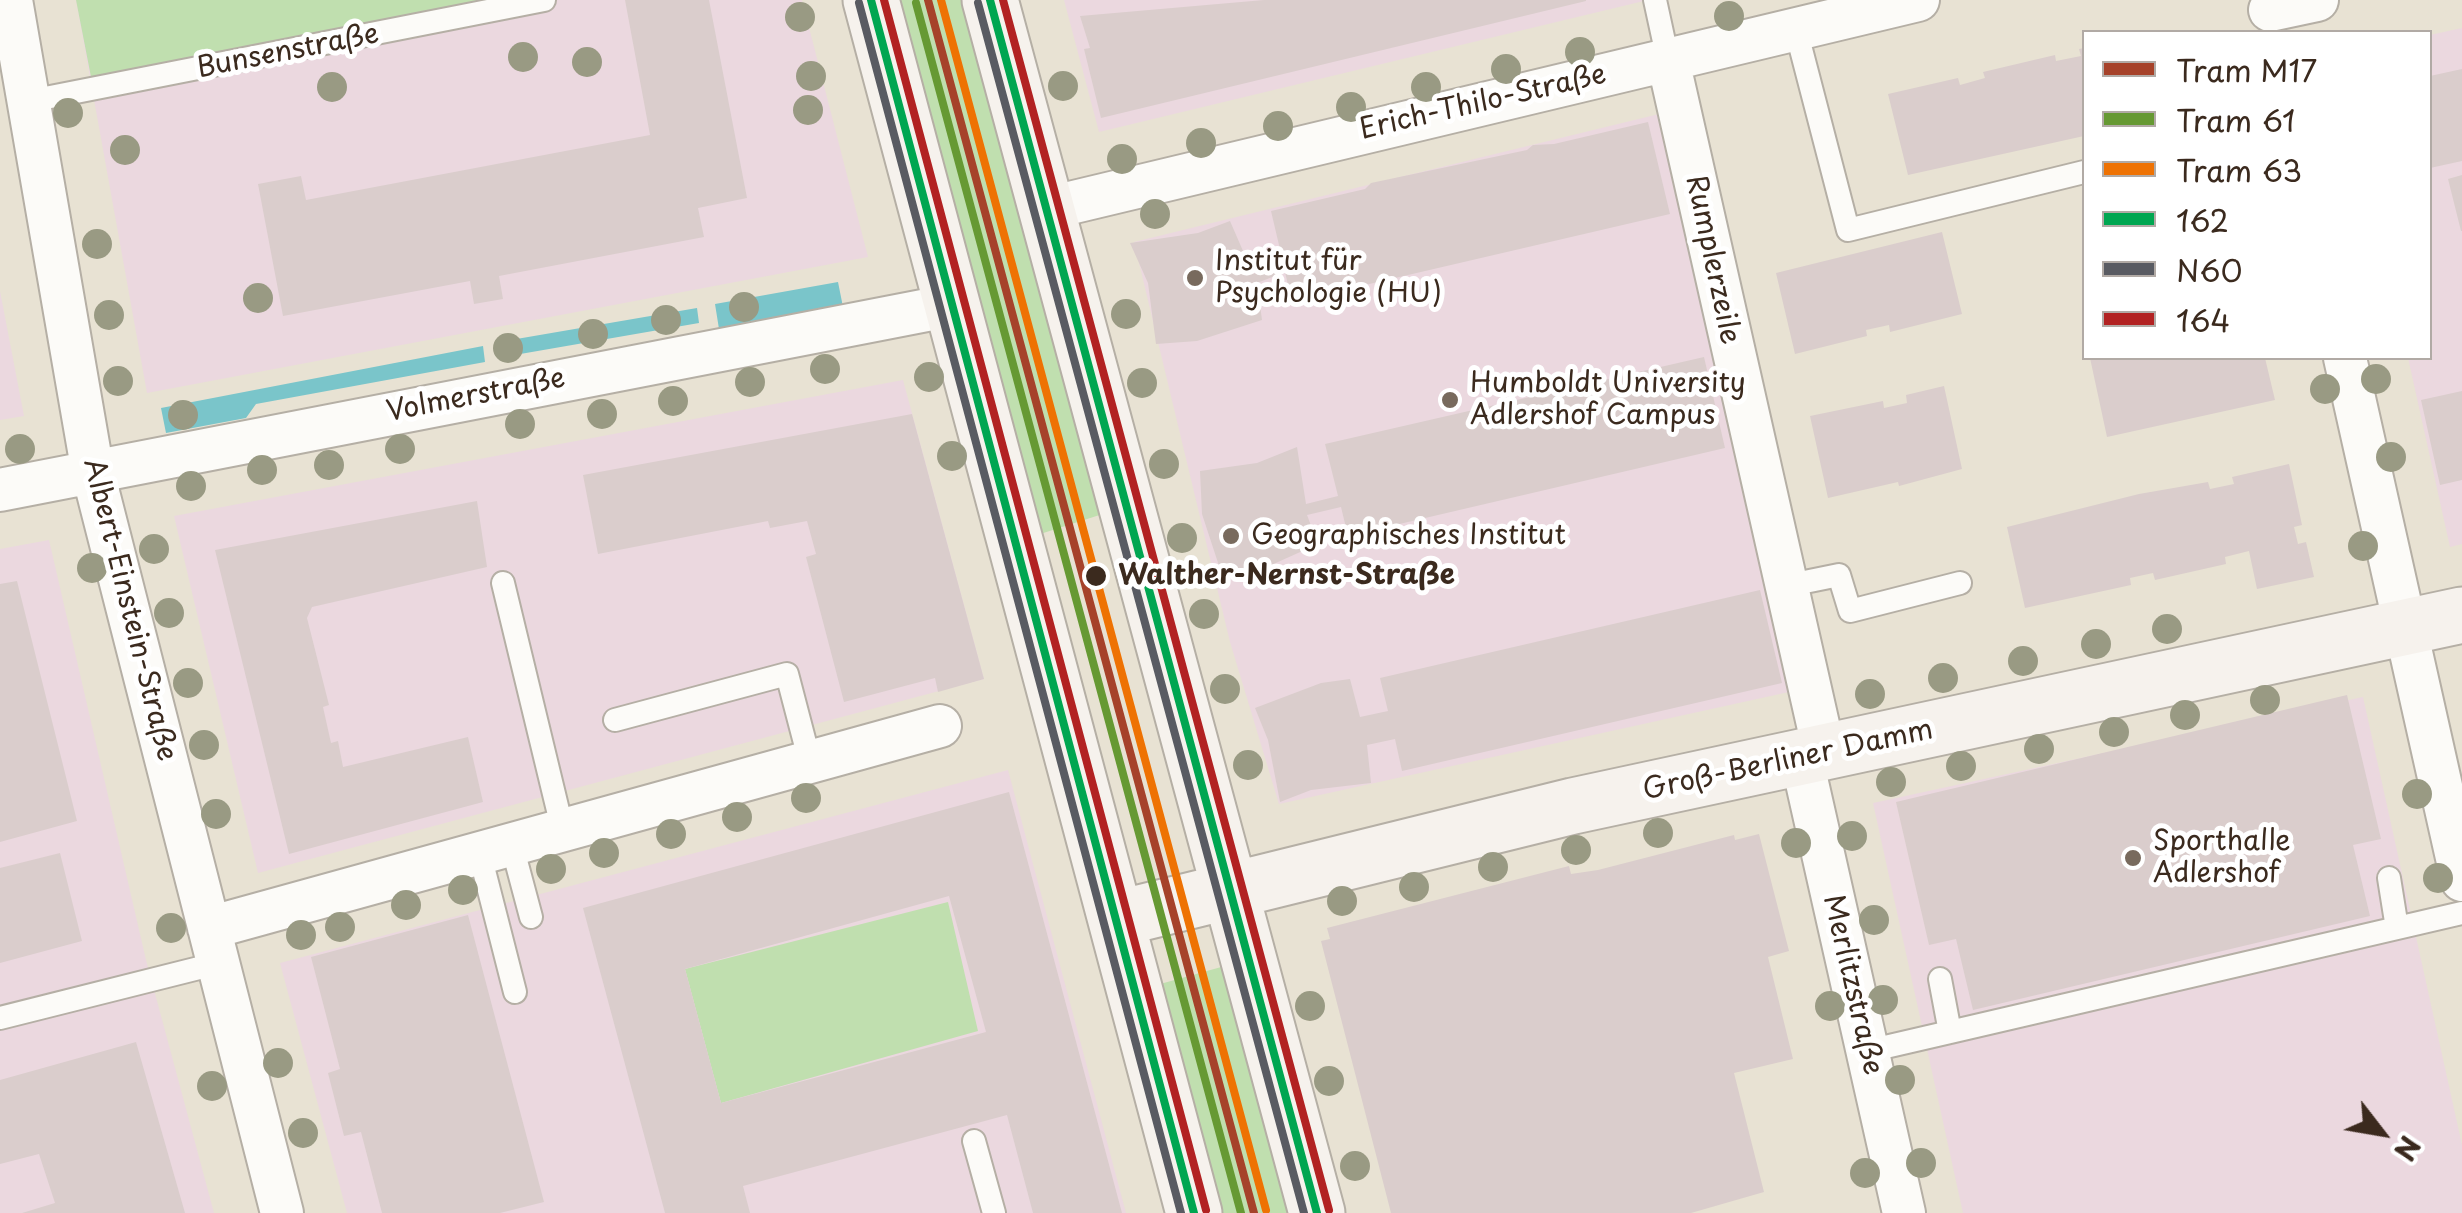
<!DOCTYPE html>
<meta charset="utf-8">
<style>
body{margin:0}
#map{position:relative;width:2462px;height:1213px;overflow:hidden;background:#e8e2d3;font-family:"Playpen Sans",sans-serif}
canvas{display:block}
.legend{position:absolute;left:2082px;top:30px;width:350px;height:330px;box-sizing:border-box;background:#fff;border:2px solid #b1aaa5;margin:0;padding:12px 18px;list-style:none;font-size:30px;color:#3b2a1e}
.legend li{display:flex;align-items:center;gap:20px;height:50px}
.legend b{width:50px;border:2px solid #b1aaa5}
.north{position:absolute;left:2332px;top:1083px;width:100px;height:100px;-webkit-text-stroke:8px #fff;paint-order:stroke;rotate:121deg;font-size:28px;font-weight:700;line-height:40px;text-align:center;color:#3b2a1e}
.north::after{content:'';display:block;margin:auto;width:35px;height:45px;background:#3b2a1e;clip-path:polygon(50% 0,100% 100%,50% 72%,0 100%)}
</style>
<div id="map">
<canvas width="2462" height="1213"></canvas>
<ul class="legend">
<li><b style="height:12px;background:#a6422a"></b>Tram M17</li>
<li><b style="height:12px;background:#693"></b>Tram 61</li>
<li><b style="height:12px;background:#ee7203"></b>Tram 63</li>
<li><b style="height:12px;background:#00a651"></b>162</li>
<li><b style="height:12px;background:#595b62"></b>N60</li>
<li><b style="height:12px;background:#b22222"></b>164</li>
</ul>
<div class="north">N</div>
</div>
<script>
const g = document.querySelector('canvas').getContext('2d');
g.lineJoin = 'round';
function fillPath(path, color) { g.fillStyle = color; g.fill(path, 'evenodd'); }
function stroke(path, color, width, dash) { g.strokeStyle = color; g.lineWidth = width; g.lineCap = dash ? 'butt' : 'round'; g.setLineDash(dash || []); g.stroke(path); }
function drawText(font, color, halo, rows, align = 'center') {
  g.font = font + ' "Playpen Sans",sans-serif'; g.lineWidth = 10; g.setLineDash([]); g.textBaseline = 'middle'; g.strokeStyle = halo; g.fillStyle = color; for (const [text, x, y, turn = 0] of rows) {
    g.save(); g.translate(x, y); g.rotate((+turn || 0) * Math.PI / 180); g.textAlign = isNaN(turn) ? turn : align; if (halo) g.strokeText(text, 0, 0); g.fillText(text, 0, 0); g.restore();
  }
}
fillPath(new Path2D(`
 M76,0h726l66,257 -721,136z
 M1064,0h584l-549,132z
 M2462,28v516l-12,3 -42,-189h22v-323z
 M1659,114l139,576 -519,114 -49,-162 -96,-400z
 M0,291l24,125 -24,4z
 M903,380l81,299 -726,194 -84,-357z
 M49,540l97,420 68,253h-214v-664z
 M2363,697l99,448v68h-499l-90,-410z
 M1008,770l118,443h-779l-67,-250z`), '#ebd8df');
fillPath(new Path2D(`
 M76,0h434l-419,77z
 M888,0h84l137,512 -75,24z
 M948,902l30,129 -257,72 -36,-134z
 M1232,964l66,249h-84l-61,-227z`), '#c0dfaf');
fillPath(new Path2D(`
 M838,282l5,25 -124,22 -4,-25z
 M697,308l2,15 -196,34 -4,-15z
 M483,346l2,16 -229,42 -10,14 -80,15 -5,-25z`), '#7ac5ca');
fillPath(new Path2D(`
 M625,0h84l38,198 -49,10 6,29 -205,39 4,23 -29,5 -4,-23 -187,35 -25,-132 43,-8 5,24 344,-65z
 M1264,0h322v1l-485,117 -17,-69 6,-1 -10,-32z
 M2084,48v88l-176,39 -20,-81 70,-16 2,7 25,-7 -2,-6 72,-17 1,6 25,-5 -2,-7z
 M2462,69v92l-32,7v-92z
 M1648,122l22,92 -378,88 -7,-30 -28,11 5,37 -65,21 -41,3 -8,-61 -18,-40 68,-10 32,-12 23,53 30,-12 -12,-51 94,-22 6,-6 156,-33 6,-5 21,-1z
 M2462,175v56h-1l-13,-52z
 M1942,232l20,82 -72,18 -1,-7 -23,5 1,6 -72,18 -19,-81z
 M1704,357l21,91 -377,88 -7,-29 -34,8 11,29 -60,27 -36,4 -20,-61 -2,-43 57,-8 40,-16 9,57 32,-8 -13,-52z
 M2090,358h175l10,42 -168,37z
 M1944,386l18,83 -63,17 -1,-4 -70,16 -18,-82 73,-15 1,7 23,-5 -1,-8z
 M2462,391v89l-22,5 -19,-85z
 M912,414l72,265 -46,13 -3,-14 -91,24 -38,-145 10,-3 -9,-33 -37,7 -2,-7 -170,33 -15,-79z
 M2289,464l13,61 -8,2 4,17 8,-2 8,35 -57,12 -8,-38 -24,6 1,7 -71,16 -2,-7 -23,5 1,7 -106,23 -18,-81 132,-33 69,-12 2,7 24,-5 -2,-7z
 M477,501l10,66 -175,40 -5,11 22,87 -6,2 8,36 7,-2 5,26 125,-30 15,65 -194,52 -74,-304z
 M17,581l60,240 -77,21v-258z
 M1760,590l22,93 -380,88 -7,-32 -28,6 4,38 -60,7 -31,12 -12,-62 -13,-32 66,-25 29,-4 10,38 28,-6 -8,-33z
 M2347,695l34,144 -28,6 17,71 -397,94 -17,-71 -27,6 -33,-143z
 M1009,792l113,421h-89l-26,-98 -264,71 7,27h-85l-82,-305zM949,896l37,136 -265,71 -36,-134z
 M1759,834l30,117 -21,6 25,102 -59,14 30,119 -73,21h-300l-70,-272 9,-2 -3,-11 242,-62 2,8 27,-4 136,-35 1,5z
 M60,853l22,88 -82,22v-95z
 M468,915l76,287 -44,11h-118l-21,-81 -17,4 -16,-63 12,-4 -29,-112z
 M136,1042l49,171h-163l33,-10 -16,-49 -39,10v-84z`), '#dacdcc');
const lane = new Path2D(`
 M1655,0l13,60
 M1796,30l52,200 236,-58
 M30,101l514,-101
 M503,583l59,244
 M1785,586l54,-11 11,36 110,-28
 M615,720l172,-46 23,88
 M511,842l20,75
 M479,851l36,141
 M2389,878l8,50
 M0,1018l219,-55
 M1950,1032l512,-119
 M1868,1051l82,-19 -10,-53
 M974,1141l20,72`);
const street = new Path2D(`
 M11,0l82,473 189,740
 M2270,10l47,-10
 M1668,60l156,691
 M1049,208l869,-208
 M2345,358l117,522
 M0,490l953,-185
 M1801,756l103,457
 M209,928l731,-202`);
const secondary = new Path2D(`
 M871,0l323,1213
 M990,0l327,1213
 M1116,919l457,-113 889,-191`);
stroke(lane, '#b5afa5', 26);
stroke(street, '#b5afa5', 46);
stroke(secondary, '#b5afa5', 59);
stroke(lane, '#fcfbf8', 22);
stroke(street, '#fcfbf8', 42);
stroke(secondary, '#f6f2ed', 55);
stroke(new Path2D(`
 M871,0l323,1213
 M990,0l327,1213`), '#00a651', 8);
stroke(new Path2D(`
 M859,3l322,1210
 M978,3l326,1210`), '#595b62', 8);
stroke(new Path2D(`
 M884,0l322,1210
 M1003,0l326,1210`), '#b22222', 8);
stroke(new Path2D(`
 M928,0l326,1213`), '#a6422a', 8);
stroke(new Path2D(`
 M916,3l325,1210`), '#693', 8);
stroke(new Path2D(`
 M941,0l325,1210`), '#ee7203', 8);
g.fillStyle = '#999a83';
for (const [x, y] of [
 [1729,16],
 [800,17],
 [1580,52],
 [523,57],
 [587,62],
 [1506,69],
 [811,76],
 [1063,86],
 [332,87],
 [1426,87],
 [1351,107],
 [808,110],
 [68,113],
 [1278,126],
 [1201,143],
 [125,150],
 [1122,159],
 [1155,214],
 [97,244],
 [258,298],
 [744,307],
 [1126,314],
 [109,315],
 [666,320],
 [593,334],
 [508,348],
 [825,369],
 [929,377],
 [2376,379],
 [118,381],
 [750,382],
 [1142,383],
 [2325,389],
 [673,401],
 [602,414],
 [183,415],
 [520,424],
 [20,449],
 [400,449],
 [952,456],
 [2391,457],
 [1164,464],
 [329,465],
 [262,470],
 [191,486],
 [1182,538],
 [2363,546],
 [154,549],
 [92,568],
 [169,613],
 [1204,614],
 [2167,629],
 [2096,644],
 [2023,661],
 [1943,678],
 [188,683],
 [1225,689],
 [1870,694],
 [2265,700],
 [2185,715],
 [2114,732],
 [204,745],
 [2039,749],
 [1248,765],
 [1961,766],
 [1891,782],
 [2417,794],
 [806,798],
 [216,814],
 [737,817],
 [1658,833],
 [671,834],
 [1852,836],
 [1796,843],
 [1576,850],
 [604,853],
 [1493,867],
 [551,869],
 [2438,878],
 [1414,887],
 [463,890],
 [1342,901],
 [406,905],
 [1874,920],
 [340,927],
 [171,928],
 [301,935],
 [1883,1000],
 [1310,1006],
 [1830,1006],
 [278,1063],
 [1900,1080],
 [1329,1081],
 [212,1086],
 [303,1133],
 [1921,1163],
 [1355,1166],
 [1865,1173]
]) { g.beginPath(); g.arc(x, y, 15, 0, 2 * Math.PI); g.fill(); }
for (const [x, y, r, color] of [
 [1195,278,10,"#786a5d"],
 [1450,400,10,"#786a5d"],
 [1231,536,10,"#786a5d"],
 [1096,576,12,"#3b2a1e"],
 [2133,858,10,"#786a5d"]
]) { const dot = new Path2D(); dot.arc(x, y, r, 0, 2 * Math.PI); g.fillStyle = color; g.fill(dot); stroke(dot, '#fff', 4); }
drawText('28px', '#3b2a1e', '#fff', [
 ["Bunsenstraße",288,52,-11],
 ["Erich-Thilo-Straße",1483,103,-13],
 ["Rumplerzeile",1712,260,78],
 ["Volmerstraße",476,396,-11],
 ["Albert-Einstein-Straße",129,610,76],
 ["Groß-Berliner Damm",1788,761,-12],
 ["Merlitzstraße",1852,985,77]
]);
drawText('28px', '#3b2a1e', '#fff', [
 ["Institut für",1215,262],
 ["Psychologie (HU)",1215,294],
 ["Humboldt University",1470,384],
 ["Adlershof Campus",1470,416],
 ["Geographisches Institut",1251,536],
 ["Sporthalle",2153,842],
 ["Adlershof",2153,874]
], 'left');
drawText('bold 28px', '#3b2a1e', '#fff', [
 ["Walther-Nernst-Straße",1118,576]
], 'left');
</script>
